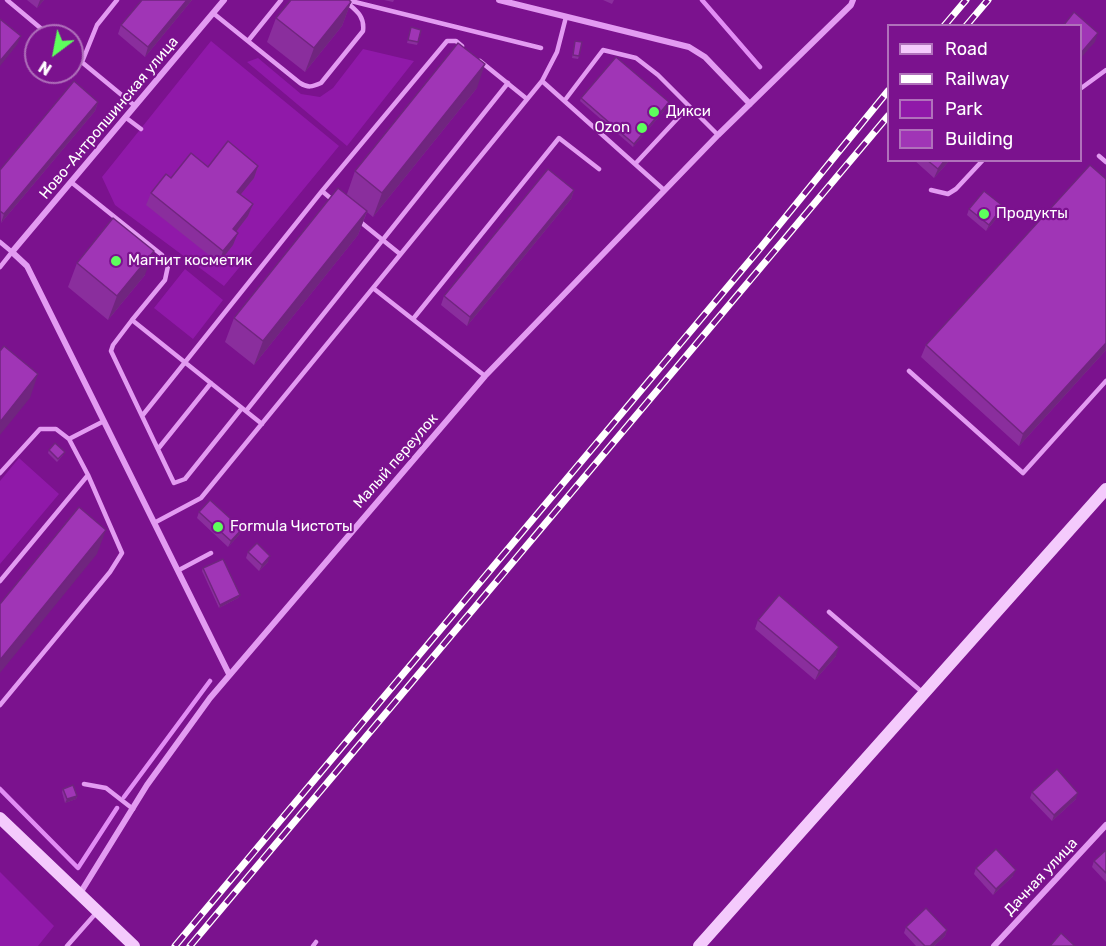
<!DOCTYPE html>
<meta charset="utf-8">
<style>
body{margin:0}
#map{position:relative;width:1106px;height:946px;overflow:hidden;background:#7b128e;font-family:Rubik,sans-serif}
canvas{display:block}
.legend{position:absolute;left:887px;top:24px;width:195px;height:138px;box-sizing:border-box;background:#7b128e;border:2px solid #b071bb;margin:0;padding:8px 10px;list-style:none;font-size:18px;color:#fff}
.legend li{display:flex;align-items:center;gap:12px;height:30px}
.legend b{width:30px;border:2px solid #b071bb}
.north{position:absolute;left:24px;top:24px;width:60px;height:60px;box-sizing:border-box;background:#7b128e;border:2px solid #b071bb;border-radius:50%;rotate:212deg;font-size:16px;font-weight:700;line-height:24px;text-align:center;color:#fff}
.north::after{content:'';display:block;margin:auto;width:21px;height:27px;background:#5dff5c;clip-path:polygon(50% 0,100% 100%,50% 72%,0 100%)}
</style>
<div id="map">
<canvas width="1106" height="946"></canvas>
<ul class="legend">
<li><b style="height:8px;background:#f4cafc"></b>Road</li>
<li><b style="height:8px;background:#fff"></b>Railway</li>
<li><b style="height:16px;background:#9019a9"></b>Park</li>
<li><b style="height:16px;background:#a035b6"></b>Building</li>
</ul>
<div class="north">N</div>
</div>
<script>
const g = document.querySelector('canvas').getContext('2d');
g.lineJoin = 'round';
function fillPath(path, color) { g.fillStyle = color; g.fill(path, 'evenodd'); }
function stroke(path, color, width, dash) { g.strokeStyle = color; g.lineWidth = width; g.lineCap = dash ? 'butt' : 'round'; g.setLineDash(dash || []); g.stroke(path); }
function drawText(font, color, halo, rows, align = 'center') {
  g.font = font + ' Rubik,sans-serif'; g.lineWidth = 4.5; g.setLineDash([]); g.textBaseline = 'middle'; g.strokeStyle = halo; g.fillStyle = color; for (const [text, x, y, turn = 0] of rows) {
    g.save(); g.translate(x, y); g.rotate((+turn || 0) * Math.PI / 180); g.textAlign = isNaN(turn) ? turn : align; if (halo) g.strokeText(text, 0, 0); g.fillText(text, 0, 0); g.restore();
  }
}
fillPath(new Path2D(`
 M211,41l128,105 -115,140 -109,-81 -13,-28z
 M363,49l51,12 -67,85 -100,-84 11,-4 43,36 19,3 13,-9z
 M185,269l38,31 -30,39 -39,-31z
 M19,458l40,36 -59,70v-83z
 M0,872l54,54 -16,20h-38z`), '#9019a9');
stroke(new Path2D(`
 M702,0l58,67
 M0,789l78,79 39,-60
 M124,797l86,-116`), '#e28df5', 4.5);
stroke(new Path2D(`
 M7,0l43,36
 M347,0l194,48
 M213,13l87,70c8,5 12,4 21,0l42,-52c2,-16 -8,-21 -19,-31
 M566,17l-9,35 -15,29 122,109
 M248,41l33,-41
 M72,54l63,52
 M480,61l47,38
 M82,62l15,-37 20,-25
 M1080,89l26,-19
 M565,100l38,-50 33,8 22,17 31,31
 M125,117l16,12
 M1099,156l7,6
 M636,163l53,-57 29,29
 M71,182l91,73 6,11 -3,14 -33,40 130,104
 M931,190l17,4 8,-5 27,-29
 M335,202l-13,-11 125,-150h9l6,5
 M358,220l42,34
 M0,242l12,10 -12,15
 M413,319l146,-181 40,31
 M132,320l-19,25 -2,6 63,132 11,-4 57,-71
 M909,371l114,102 83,-92
 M485,376l-112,-88 169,-207
 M246,411l262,-328
 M142,416l180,-225
 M69,439l35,-18
 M158,449l53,-66
 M0,473l40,-44h16l13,10 19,36 -88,106
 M154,523l47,-25 172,-210
 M179,570l32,-17
 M829,612l93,80
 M0,705l110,-133 12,-19 -34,-78
 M84,784l22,4 27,21
 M67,946l30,-34
 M313,946l3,-4`), '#e39bf2', 4.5);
stroke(new Path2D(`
 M224,0l-212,252 15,14 202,408
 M499,0l190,47 16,10 45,47
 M79,895l68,-110 63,-87 275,-322 233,-241 133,-130 2,-5
 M994,946l112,-121`), '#e39bf2', 6);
stroke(new Path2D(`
 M0,818l134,128
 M699,946l407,-457`), '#f4cafc', 12);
const rail = new Path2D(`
 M944,26l22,-26
 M966,26l22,-26
 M175,946l587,-700 126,-155
 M190,946l698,-830`);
stroke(rail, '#fff', 7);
stroke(rail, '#7b128e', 4.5, [14]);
fillPath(new Path2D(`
 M27,0h17l-7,8z
 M142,0h50l-47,57 -27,-23 3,-9z
 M384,0h10l-1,2z
 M603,0h11l-2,4z
 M351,2l-9,24 -37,46 -38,-30 9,-24z
 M410,31l8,11 -1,3 -10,-2z
 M575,41l4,15 -1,3 -6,-1z
 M477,88l-104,129 -6,-5 -9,23 -104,130 -29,-23 9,-24 113,-124 8,-23z
 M581,98l87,8 -35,41 -53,-46z
 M98,102l-3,9 -94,112 -1,-53z
 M914,160h36l-16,18z
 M258,166l-4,12 -13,16 12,10 -5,12 -12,15 -3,14 -14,18 -73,-58 5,-12 57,-26z
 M1106,179v171l-87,96 -98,-89 5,-12z
 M574,190l-3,9 -104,127 -26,-21 3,-9z
 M1003,206l-2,7 -15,18 -19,-16 2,-6z
 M77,263l68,12 -37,45 -40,-33z
 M49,450l14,5 -6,7 -9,-9z
 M199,512l43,17 -3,6 -11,12 -31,-29z
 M248,552l20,10 -9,9 -13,-13z
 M203,568l37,27 -2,3 -19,10 -17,-37z
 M758,620l78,36 -21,24 -60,-51z
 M63,789l14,7 -1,3 -11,4 -3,-11z
 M1032,792l44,7 -24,22 -22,-23z
 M1106,850v32l-14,-15 2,-6z
 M976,868l37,8 -20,19 -19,-21z
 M906,927l41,3 -2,6 -11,10h-18l-12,-13z`), '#8a2e9d');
fillPath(new Path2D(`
 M40,0h4l-7,8z
 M187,0h5l-47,57 3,-10z
 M351,2l-9,24 -37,46 9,-24z
 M1098,33l-3,9 -15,17v-5z
 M21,36l-4,9 -17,21v-5z
 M485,64l-8,24 -104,129 9,-24z
 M98,102l-3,9 -94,112 3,-9z
 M669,102l-1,4 -35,41 1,-3z
 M945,160h5l-16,18 4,-9z
 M258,166l-4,12 -21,26 4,-12z
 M574,190l-3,9 -104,127 3,-9z
 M253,204l-5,12 -19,25 4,-12z
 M1003,206l-2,7 -15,18 3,-6z
 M367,211l-9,24 -104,130 9,-24z
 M238,233l-5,12 -14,18 4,-12z
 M154,251l-9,24 -37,45 9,-24z
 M1106,343v7l-87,96 4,-12z
 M38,374l-8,24 -30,37v-13z
 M242,529l-3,6 -11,12 3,-6z
 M106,530l-9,24 -97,119v-13z
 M270,556l-2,6 -9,9 3,-6z
 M240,595l-2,3 -19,10 1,-3z
 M839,647l-3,9 -21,24 4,-9z
 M1078,793l-2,6 -24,22 2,-6z
 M77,796l-1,3 -11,4 2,-4z
 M1016,870l-3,6 -20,19 3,-6z
 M947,930l-2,6 -11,10h-4z`), '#70257f');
const building = new Path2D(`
 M142,0h45l-39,47 -27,-22z
 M291,0h58l2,2 -37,46 -38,-30z
 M1074,12l24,21 -18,21v-28h-17z
 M0,19l21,17 -21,25z
 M411,27l10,3 -3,12 -10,-2z
 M575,41l7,1 -3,14 -6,-1z
 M458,43l27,21 -103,129 -27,-22z
 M616,57l53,45 -35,42 -53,-46z
 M74,81l24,21 -94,112 -4,-3v-41z
 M228,141l30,25 -21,26 16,12 -20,25 5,4 -15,18 -72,-58 15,-19 5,4 20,-25 17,14z
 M927,160h18l-7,9z
 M1090,165l16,14v164l-83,91 -97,-89z
 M548,169l26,21 -104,127 -26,-21z
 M338,188l29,23 -104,130 -29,-23z
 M984,191l19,15 -14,19 -20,-16z
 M113,218l41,33 -37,45 -40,-33z
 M4,346l34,28 -38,48v-71z
 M55,443l10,9 -7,7 -9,-9z
 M210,500l32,29 -11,12 -32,-29z
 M79,507l27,23 -106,130v-56z
 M257,543l13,13 -8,9 -14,-13z
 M223,559l17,36 -20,10 -17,-37z
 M779,595l60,52 -20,24 -61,-51z
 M1057,769l21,24 -24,22 -22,-23z
 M73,785l4,11 -10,3 -4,-10z
 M996,849l20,21 -20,19 -20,-21z
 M1106,850v23l-12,-12z
 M926,908l21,22 -17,16h-5l-19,-19z
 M1061,933l14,13h-25z`);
fillPath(building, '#a035b6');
stroke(building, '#70257f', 1.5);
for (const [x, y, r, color] of [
 [654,112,6,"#5dff5c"],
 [642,128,6,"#5dff5c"],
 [984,214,6,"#5dff5c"],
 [116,261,6,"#5dff5c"],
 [218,527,6,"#5dff5c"]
]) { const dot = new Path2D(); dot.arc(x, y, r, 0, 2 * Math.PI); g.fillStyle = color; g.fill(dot); stroke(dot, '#7b128e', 2); }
drawText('15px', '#fff', '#7b128e', [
 ["Дикси",666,112],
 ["Ozon",630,128,"right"],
 ["Продукты",996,214],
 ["Магнит косметик",128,261],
 ["Formula Чистоты",230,527]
], 'left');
drawText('15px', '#fff', '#7b128e', [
 ["Ново-Антропшинская улица",109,118,-50],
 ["Малый переулок",396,461,-49],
 ["Дачная улица",1041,877,-47]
]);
</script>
